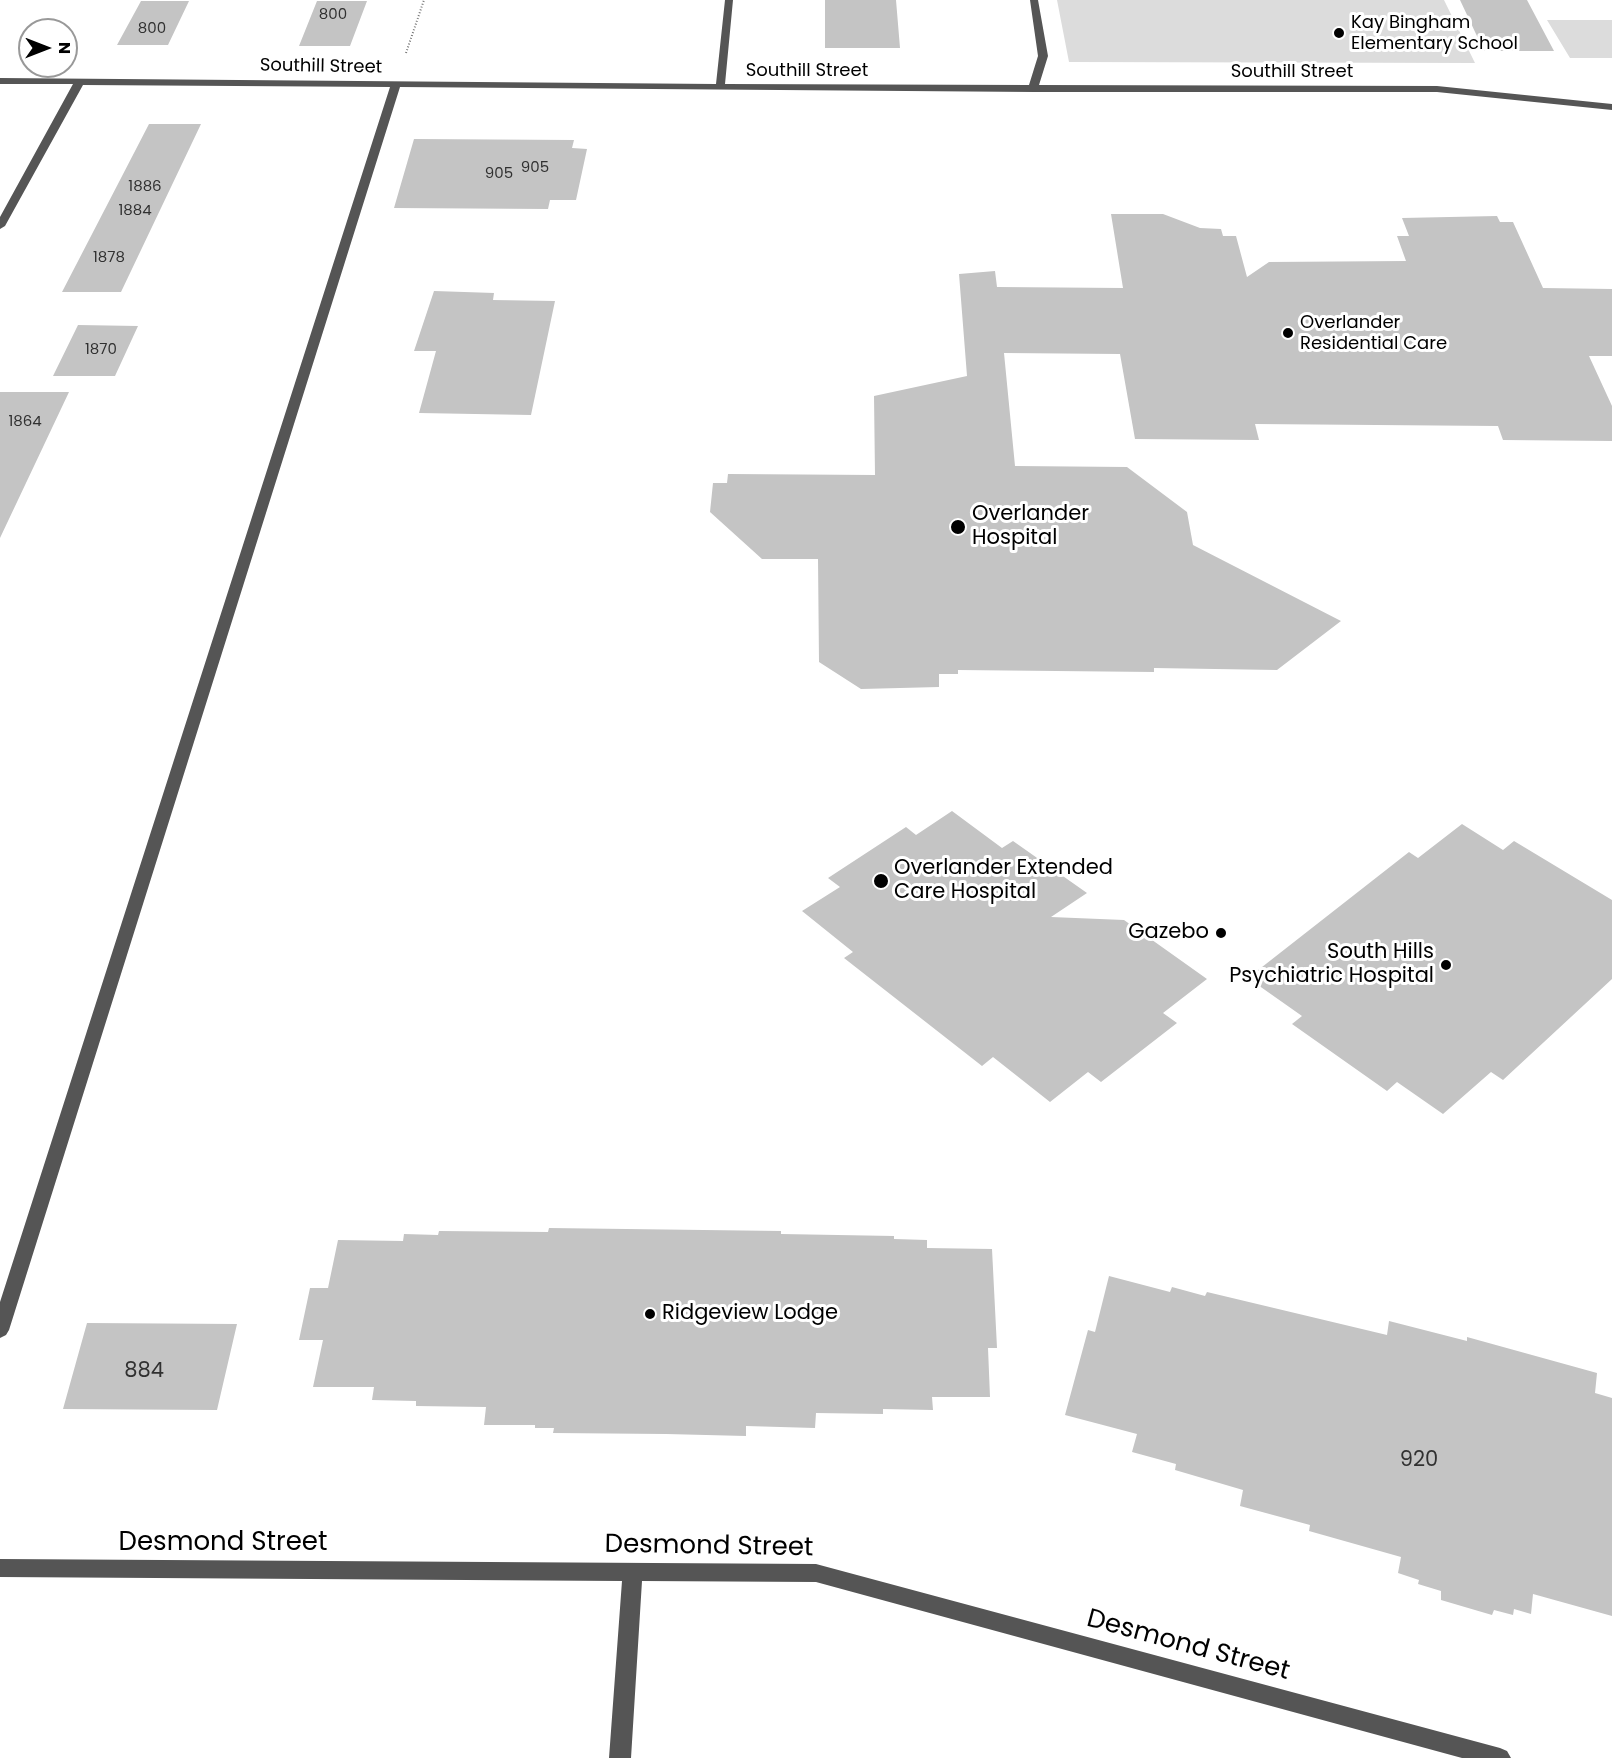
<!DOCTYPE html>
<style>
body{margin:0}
#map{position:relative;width:1612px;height:1758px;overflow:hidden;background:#fff;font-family:Poppins,sans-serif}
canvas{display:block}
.north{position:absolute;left:18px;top:18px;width:60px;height:60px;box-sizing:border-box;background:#fff;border:2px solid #999;border-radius:50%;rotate:90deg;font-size:16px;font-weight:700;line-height:24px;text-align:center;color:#000}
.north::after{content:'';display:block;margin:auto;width:21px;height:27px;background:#000;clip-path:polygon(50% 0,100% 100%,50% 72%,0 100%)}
</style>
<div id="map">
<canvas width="1612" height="1758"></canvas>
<div class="north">N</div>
</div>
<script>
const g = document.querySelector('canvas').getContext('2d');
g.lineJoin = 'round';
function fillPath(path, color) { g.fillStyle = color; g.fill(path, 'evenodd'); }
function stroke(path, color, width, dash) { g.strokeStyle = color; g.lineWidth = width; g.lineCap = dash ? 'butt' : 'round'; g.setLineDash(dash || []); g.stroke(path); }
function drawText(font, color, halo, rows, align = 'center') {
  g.font = font + ' Poppins,sans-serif'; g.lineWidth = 6; g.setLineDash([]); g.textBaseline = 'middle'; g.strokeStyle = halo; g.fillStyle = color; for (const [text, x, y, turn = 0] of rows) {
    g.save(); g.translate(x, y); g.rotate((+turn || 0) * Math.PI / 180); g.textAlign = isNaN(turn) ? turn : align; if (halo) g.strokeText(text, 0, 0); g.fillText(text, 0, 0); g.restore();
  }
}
fillPath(new Path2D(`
 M1057,0h387l31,63 -406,-1z
 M1547,20h65v38h-42z`), '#dcdcdc');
fillPath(new Path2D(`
 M825,0h71l4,48h-75z
 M1460,0h67l27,51h-70z
 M141,1h48l-21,44h-51z
 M317,1h50l-17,45h-51z
 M149,124h52l-80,168h-59z
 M414,139l160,1 -2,8 15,1 -11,51h-26l-2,9 -154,-1z
 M1111,214h52l37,14 21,1 2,7h13l11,41 22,-15 137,-1 -9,-25h12l-7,-18 95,-2 3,6h13l30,66 69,1v67h-23l23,50v35l-109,-1 -5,-14 -243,-2 4,16 -124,-1 -15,-85 -116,-1 11,113 112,1 60,45 6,33 148,76 -64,49 -123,-2v4l-196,-2v4h-19v13l-78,2 -42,-27 -1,-103h-56l-52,-47 3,-29h14l1,-9 147,1 -1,-79 93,-20 -8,-102 36,-3 2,16 126,1z
 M434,291l60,2 -1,7 62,1 -24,114 -112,-2 17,-62h-22z
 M78,325l60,1 -23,50h-62z
 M0,392h69l-69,146z
 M952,811l50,37 11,-7 74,52 -36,24 73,3 83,59 -44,34 14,10 -76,59 -13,-10 -38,30 -57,-45 -11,9 -138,-108 9,-6 -51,-41 38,-24 -12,-9 78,-51 10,8z
 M1462,824l41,26 11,-9 98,59v79l-109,101 -12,-8 -48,42 -46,-32 -10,9 -95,-67 10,-8 -54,-38 161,-126 9,6z
 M549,1228l232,3v3l113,2v3l33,1v8l65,1 5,99h-9l2,49h-58l1,13 -50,-1v5l-67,-1 -1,15 -69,-2v10l-80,-2 -113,-1 1,-5h-19v-3h-51l2,-18 -70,-1v-5l-44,-1 2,-13h-61l10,-47h-24l11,-52h18l10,-48 65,1 1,-7 34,1 1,-4 109,1z
 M1109,1276l61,16 2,-5 33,9 2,-4 180,43 2,-14 78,20v-4l130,36 -2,20 17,5v218l-79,-22 -2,20 -17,-5 -1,6 -19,-5 -2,5 -51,-15v-9l-23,-7 1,-4 -21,-7 3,-16 -92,-26 1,-6 -70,-19 3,-16 -68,-20 1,-6 -44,-12 5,-18 -72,-19 23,-85 7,2z
 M87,1323l150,1 -20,86 -154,-1z`), '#c4c4c4');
stroke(new Path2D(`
 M406,53l18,-53`), '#777', 2, [1, 2]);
fillPath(new Path2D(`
 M725,0h8l-8,84 304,1 9,-29 -8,-56h8l10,56 -9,29 398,1 175,18v6l-175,-18h-404l-633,-5 -391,1243 -3,5 -6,3v-36l390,-1215 -307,-2 -78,141 -5,3v-12l73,-133h-73v-6l716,6z
 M0,1559l816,5 684,184 7,3 4,7h-49l-646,-176 -174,-1 -11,177h-22l13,-177 -622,-4z`), '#555');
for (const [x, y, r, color] of [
 [1339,33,6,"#000"],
 [1288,333,6,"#000"],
 [958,527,8,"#000"],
 [881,881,8,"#000"],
 [1221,933,6,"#000"],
 [1446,965,6,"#000"],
 [650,1314,6,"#000"]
]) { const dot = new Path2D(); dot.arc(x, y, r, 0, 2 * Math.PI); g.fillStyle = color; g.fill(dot); stroke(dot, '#fff', 2); }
drawText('15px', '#313131', null, [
 ["800",333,15],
 ["800",152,29],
 ["905",535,168],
 ["905",499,174],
 ["1886",145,187],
 ["1884",135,211],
 ["1878",109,258],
 ["1870",101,350],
 ["1864",25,422]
]);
drawText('18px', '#000', '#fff', [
 ["Kay Bingham",1351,23],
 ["Elementary School",1351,44],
 ["Overlander",1300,323],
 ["Residential Care",1300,344]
], 'left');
drawText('18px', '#000', '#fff', [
 ["Southill Street",321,67,1],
 ["Southill Street",807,71],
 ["Southill Street",1292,72]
]);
drawText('21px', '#000', '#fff', [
 ["Overlander",972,515],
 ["Hospital",972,539],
 ["Overlander Extended",894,869],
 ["Care Hospital",894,893],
 ["Gazebo",1209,933,"right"],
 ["South Hills",1434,953,"right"],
 ["Psychiatric Hospital",1434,977,"right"],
 ["Ridgeview Lodge",662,1314]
], 'left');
drawText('21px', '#313131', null, [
 ["884",144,1372],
 ["920",1419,1461]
]);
drawText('26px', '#000', '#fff', [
 ["Desmond Street",223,1543],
 ["Desmond Street",709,1547,1],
 ["Desmond Street",1188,1646,15]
]);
</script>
